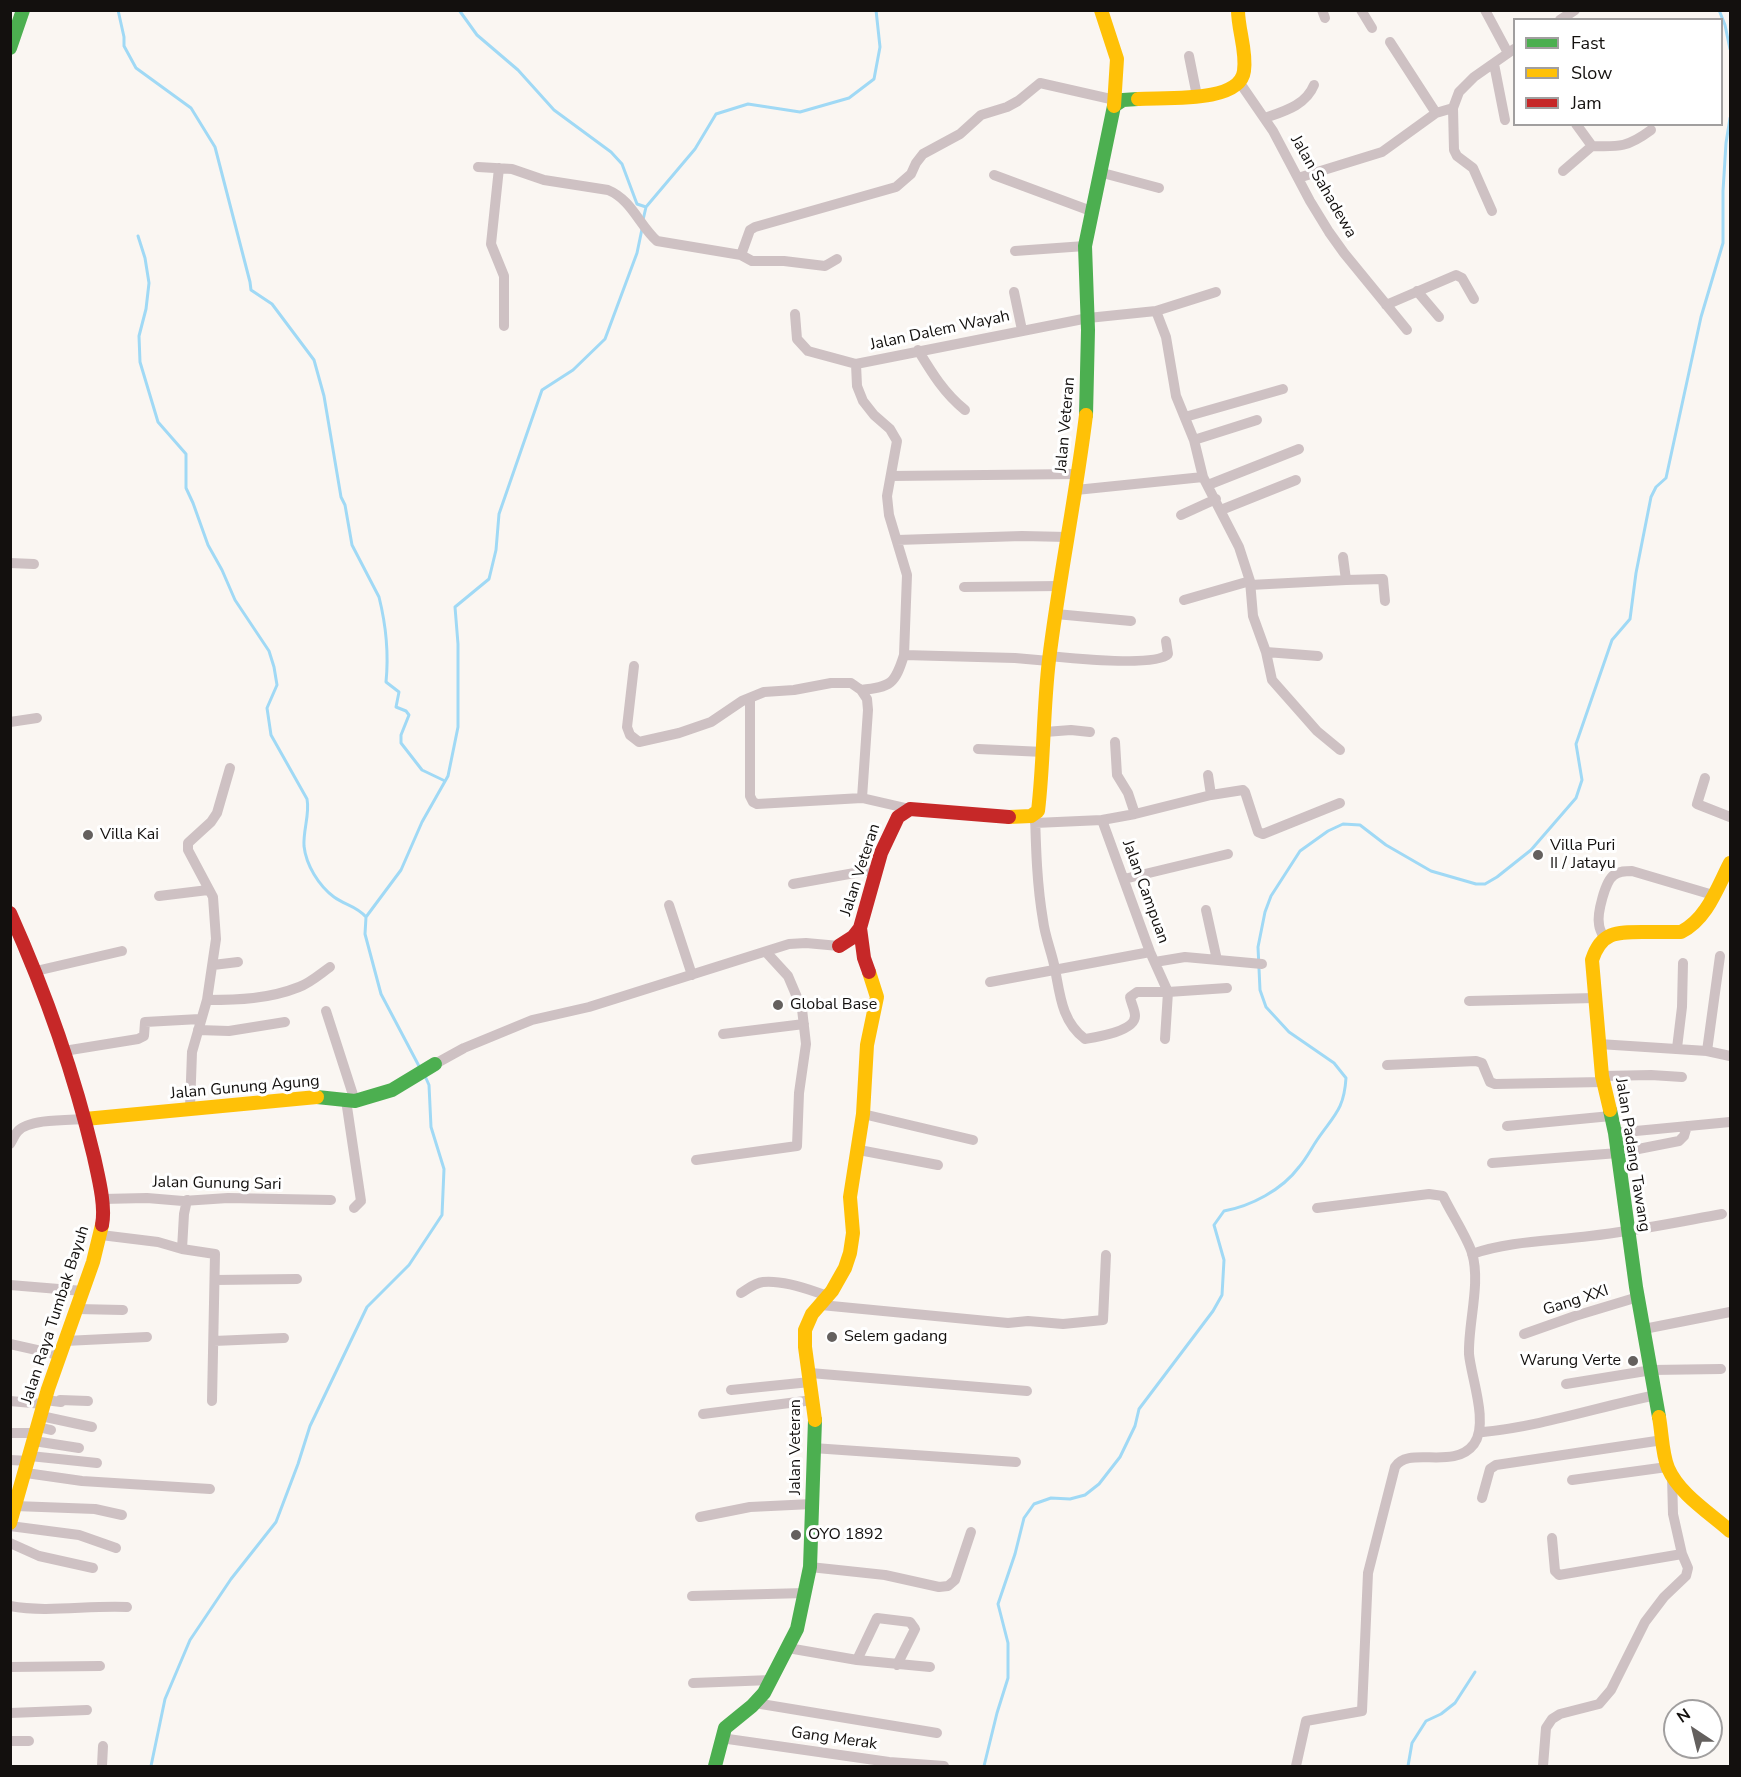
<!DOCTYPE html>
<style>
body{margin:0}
#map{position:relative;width:1741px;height:1777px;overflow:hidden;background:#faf6f2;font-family:"Nunito Sans",sans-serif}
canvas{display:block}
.frame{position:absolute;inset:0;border:12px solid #13100e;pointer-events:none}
.legend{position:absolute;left:1513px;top:18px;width:210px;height:108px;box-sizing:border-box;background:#fff;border:2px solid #a19f9f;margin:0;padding:8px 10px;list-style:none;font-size:18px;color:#13100e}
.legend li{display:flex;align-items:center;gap:12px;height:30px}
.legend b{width:30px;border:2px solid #a19f9f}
.north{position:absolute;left:1663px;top:1699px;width:60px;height:60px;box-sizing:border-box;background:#fff;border:2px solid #a19f9f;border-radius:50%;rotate:325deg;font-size:16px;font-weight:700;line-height:24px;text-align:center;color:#13100e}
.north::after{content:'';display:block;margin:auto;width:21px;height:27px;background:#64605e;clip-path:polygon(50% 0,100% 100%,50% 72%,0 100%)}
</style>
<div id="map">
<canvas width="1741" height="1777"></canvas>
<div class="frame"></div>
<ul class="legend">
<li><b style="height:8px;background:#4caf50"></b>Fast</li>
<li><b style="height:8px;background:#ffc107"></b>Slow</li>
<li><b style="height:8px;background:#c62828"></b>Jam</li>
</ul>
<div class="north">N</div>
</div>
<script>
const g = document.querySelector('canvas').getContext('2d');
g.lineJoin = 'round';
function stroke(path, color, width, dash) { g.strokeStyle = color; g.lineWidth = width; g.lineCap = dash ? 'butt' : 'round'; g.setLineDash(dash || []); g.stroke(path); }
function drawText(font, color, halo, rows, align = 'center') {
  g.font = font + ' "Nunito Sans",sans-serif'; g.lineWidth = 6; g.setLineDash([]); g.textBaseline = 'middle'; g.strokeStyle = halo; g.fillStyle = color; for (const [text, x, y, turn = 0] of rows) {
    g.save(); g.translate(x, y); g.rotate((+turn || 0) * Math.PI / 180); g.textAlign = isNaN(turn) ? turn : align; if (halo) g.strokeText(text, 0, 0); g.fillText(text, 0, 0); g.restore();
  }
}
stroke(new Path2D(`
 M118,10l6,27v9l12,22 55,40 24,39 35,135 1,8 21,14 42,56 10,36 17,101 4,8 7,40 27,52c7,28 10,55 7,85l13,10 -3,15 10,4 3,4 -8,20v8l21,27 23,11
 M459,10l18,25 41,35 36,40 57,42 11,12 15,40 9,3
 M1719,10l6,15 5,24
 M643,220l3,-13 49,-58 21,-35 32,-10 52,8 49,-14 25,-19 6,-32 -4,-37
 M138,236l7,22 4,25 -3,26 -7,27 1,26 18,60 28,32v34l7,15 15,42 14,25 13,30 34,51 5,16 3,18 -10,23 4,27 36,64c3,15 -4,31 -3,47 2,19 15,40 30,51 11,8 23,9 32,20
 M420,1068l-39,-74 -16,-60 1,-17 35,-47 21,-48 26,-46 10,-49v-83l-3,-37 34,-28 7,-29 3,-36 43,-124 31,-20 32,-31 32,-86 5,-24
 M151,1766l14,-67 25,-59 41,-61 45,-57 22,-58 12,-38 57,-119 42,-42 33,-50 2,-46 -13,-42 -2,-42 -4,-9
 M984,1766l13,-53 11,-35v-35l-10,-39 17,-50 9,-36 10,-14 17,-6 19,1 15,-4 14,-11 21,-27 15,-31 4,-17 74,-98 9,-16 2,-35 -10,-35 10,-14c27,-5 58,-21 75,-44 7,-8 12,-18 18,-27 17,-25 27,-30 29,-62l-12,-15 -45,-31 -23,-25 -6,-17 -2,-43 7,-35 6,-16 29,-45 28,-20 15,-7 17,1 26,20 45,26 45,13h9l12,-7 34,-27 45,-52 6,-18 -6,-36 36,-104 18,-21 6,-46 15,-76 5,-10 10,-9 35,-161 22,-74v-52l3,-48 4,-25
 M1408,1766l4,-23 14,-22 15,-7 14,-11 20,-31`), '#a0d9f5', 3);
stroke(new Path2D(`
 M1322,10l3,8
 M1361,10l11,18
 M1485,10l23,43
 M1560,20l15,-10
 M1390,42l46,71
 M1189,56l8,40
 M1494,64l11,56
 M1240,83l33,48 37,70 19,31 15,21 63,77
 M1265,118c20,-7 41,-13 49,-33
 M1592,146c28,1 36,1 59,-16
 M478,167l34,2 32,11 64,10c24,10 31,35 49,51l84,14 9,-25 5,-3 141,-40 15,-13 5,-11 7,-9 37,-20 21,-19 26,-8 11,-6 22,-18 75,17
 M499,168l-8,76 13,32v50
 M1563,171l29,-25 -16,-22
 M1099,172l60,16
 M994,175l97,36
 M1298,178l84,-26 54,-39 17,-5
 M1492,211l-19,-43 -16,-12 -3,-6 -1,-42 6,-16 15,-15 40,-28
 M1015,251l70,-5
 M741,255l11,6h32l41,5 12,-7
 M1417,291l22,26
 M1014,292l8,38
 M1386,305l70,-30 6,3 12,21
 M795,314l2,25 11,12 48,13
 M918,350c14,23 26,43 47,60
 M1185,417l98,-28
 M1194,440l63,-20
 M891,476l188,-2
 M1203,477l36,70 11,34 3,35 13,36 6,28 45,51 23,19
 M1208,485l91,-36
 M1076,490l127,-13 -9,-37 -18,-44 -10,-59 -10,-26
 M1221,510l75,-30
 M1181,515l35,-16
 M897,540l125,-4 46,1
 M10,563l24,1
 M1346,580l37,-1 2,22
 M1250,585l96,-5 -3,-23
 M964,587l96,-1
 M1184,600l66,-19
 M1056,614l75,7
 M1266,652l52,4
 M1050,656c20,2 106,11 118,-2l-2,-13
 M1049,661l-34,-3 -111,-3 3,-80 -18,-60 -2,-19 10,-55 -7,-12 -16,-14 -11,-14 -6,-15 -1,-22 232,-46 68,-7 60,-19
 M634,666l-7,61 3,8 9,7 40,-9 32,-11 31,-21 22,-9 30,-2 37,-7h20l10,7 6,9 1,11 -6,88
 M861,690c30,-3 34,-6 43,-35
 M750,698v98l3,6 4,2 105,-6 48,11
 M10,722l27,-4
 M1045,732l26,-2 19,2
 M978,749l66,3
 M1705,778l-8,26 33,13
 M1211,795l32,-5 2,2 13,40 5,2 77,-31
 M1035,814c1,36 2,71 8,106 2,17 9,33 12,49 5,26 7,53 30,70 12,-2 50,-8 50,-23 0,-6 -4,-13 -5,-19l7,-5h31l59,-4
 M1135,814l76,-19 -3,-20
 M1102,820l33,-6 -7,-21 -11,-18 -2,-33
 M1035,823l67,-3 48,132 18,40 -3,47
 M1124,879l104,-25
 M793,884l84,-15
 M159,896l49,-6
 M669,905l23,70
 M1206,910l11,50
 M1604,938c-2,-5 -5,-9 -5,-14 -2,-10 6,-43 15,-49 5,-4 12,-4 18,-4l81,24
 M1155,962l30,-5 77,7
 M213,965l25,-3
 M36,971l86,-20
 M990,982l160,-30
 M207,1000c31,0 62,-1 92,-13 11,-4 21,-13 31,-20
 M1469,1001l126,-3
 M326,1011l29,90
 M198,1030l31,1 56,-9
 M723,1034l81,-10
 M1599,1044l108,7 23,5
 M1677,1048l5,-41 1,-44
 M64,1051l74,-12 6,-3 1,-14 55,-3
 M1707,1051l13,-95
 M435,1064l29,-16 68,-28 57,-13 200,-63 17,-1 33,3
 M1387,1065l89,-4 6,2 8,19 5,2 108,-2
 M1602,1076l49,-1 31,2
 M346,1100l15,101 -7,7
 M190,1108l2,-56 15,-52 9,-61 -3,-42 -25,-47v-7l23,-21 6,-9 13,-45
 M863,1114l110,26
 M1507,1126l104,-10
 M1615,1133l115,-11
 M10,1144c3,-4 4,-9 8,-13 11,-12 50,-11 67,-12
 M859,1150l79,15
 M696,1160l101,-14 2,-53 7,-49 -4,-35 -14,-33 -22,-24
 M1492,1163l126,-10 61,-12 5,-5 3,-10
 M102,1199l45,-1 36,3 45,-3 103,2
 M101,1235l57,7 24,7 33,5 -3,147
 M182,1249l2,-35 3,-14
 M1472,1254c37,-13 80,-13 118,-18 45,-5 88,-14 132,-22
 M215,1280l82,-1
 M10,1285l73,6
 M741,1293c7,-4 13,-10 22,-11 21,-2 46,8 66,14
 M821,1305l187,18 20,-2 35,3 40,-4 3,-65
 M77,1309l46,1
 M1644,1329l86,-17
 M1524,1334l51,-18 63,-19
 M65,1341l82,-4
 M214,1341l70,-3
 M10,1344l49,11
 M810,1373l217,18
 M1566,1384l86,-14 69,-1
 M731,1390l79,-8
 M45,1400l16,2 -1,-2 28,1
 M10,1401l33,3
 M703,1414l110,-14
 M41,1416l51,11
 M38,1427l13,3
 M1483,1432c59,-6 115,-25 173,-37
 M10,1433h26
 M34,1441l45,7
 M813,1448l203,14
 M30,1456l67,7
 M10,1460l19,1
 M26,1473l56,8 128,8
 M1572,1480l95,-13
 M1482,1498l8,-29 6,-4 167,-25
 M15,1506l80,3 27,6
 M700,1517l50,-10 62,-3
 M10,1526l69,9 37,13
 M1552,1538l3,33 4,4 123,-21
 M10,1543l29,13 54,12
 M810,1567l75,8 54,12 9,-1 7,-6 16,-48
 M692,1596l113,-3
 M10,1606c38,7 78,-1 117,1
 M788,1648l69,12 73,7
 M857,1660l20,-42 33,4 5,7 -18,36
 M10,1667l90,-1
 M693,1683l78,-3
 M755,1703l182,30
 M10,1713l77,-3
 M721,1738l168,24 55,4
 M10,1741h19
 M102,1766l1,-20
 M1296,1766l10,-45 56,-10 6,-138 27,-106c13,-22 59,4 79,-23 15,-21 -3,-67 -5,-90 -1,-31 12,-71 3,-101 -5,-16 -21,-40 -29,-57l-14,-2 -112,14
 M1543,1766l3,-38 6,-9 8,-5 39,-10 12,-14 34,-68 19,-25 22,-21 2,-8 -6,-14 -9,-40 -1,-38`), '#cec1c3', 10);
stroke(new Path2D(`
 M10,48l13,-38
 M1086,415l2,-85 -3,-84 29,-140 9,-6 15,-1
 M317,1097l38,4 37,-11 43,-26
 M1610,1110l5,23 21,154 23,130
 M715,1766l10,-38 27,-22 12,-13 33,-64 13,-62 5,-147`), '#4caf50', 14);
stroke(new Path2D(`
 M1101,10l16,49 -3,47
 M1138,99c25,-2 102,5 106,-28 3,-20 -6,-41 -6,-61
 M1009,817l22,-1 7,-5c6,-50 5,-101 11,-151 10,-82 27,-163 37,-245
 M1610,1110l-8,-34 -10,-116c9,-28 24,-28 50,-28 13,0 26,0 39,0 26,-13 36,-44 49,-69
 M85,1119l232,-22
 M1659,1417c3,16 3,37 9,51 11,26 42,45 62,63
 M815,1420l-10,-73v-17l7,-16 20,-23 13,-23 5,-15 3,-20 -3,-36 13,-83 4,-69 10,-48 -8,-25
 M10,1523l38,-134 45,-127 9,-37`), '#ffc107', 14);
stroke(new Path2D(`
 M10,913c35,78 64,160 84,244 4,19 12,49 8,68
 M839,946l14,-9 7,-9
 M869,972l-5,-14 -4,-30 21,-75 17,-36 12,-8 99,8`), '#c62828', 14);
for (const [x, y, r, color] of [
 [88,835,6,"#64605e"],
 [1538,855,6,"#64605e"],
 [778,1005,6,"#64605e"],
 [832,1337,6,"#64605e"],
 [1633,1361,6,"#64605e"],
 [796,1535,6,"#64605e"]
]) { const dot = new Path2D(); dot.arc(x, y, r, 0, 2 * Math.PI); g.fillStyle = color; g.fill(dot); stroke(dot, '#fff', 2); }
drawText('16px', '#13100e', '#fff', [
 ["Jalan Sahadewa",1323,187,60],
 ["Jalan Dalem Wayah",940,331,-12],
 ["Jalan Veteran",1066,425,-85],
 ["Jalan Veteran",861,870,-72],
 ["Jalan Campuan",1145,892,70],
 ["Jalan Gunung Agung",245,1088,-5],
 ["Jalan Padang Tawang",1632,1155,81],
 ["Jalan Gunung Sari",217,1184,1],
 ["Gang XXI",1576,1301,-18],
 ["Jalan Raya Tumbak Bayuh",56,1315,-72],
 ["Jalan Veteran",796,1447,-90],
 ["Gang Merak",834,1739,8]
]);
drawText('16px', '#13100e', '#fff', [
 ["Villa Kai",100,835],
 ["Villa Puri",1550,846],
 ["II / Jatayu",1550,864],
 ["Global Base",790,1005],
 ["Selem gadang",844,1337],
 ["Warung Verte",1621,1361,"right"],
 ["OYO 1892",808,1535]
], 'left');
</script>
